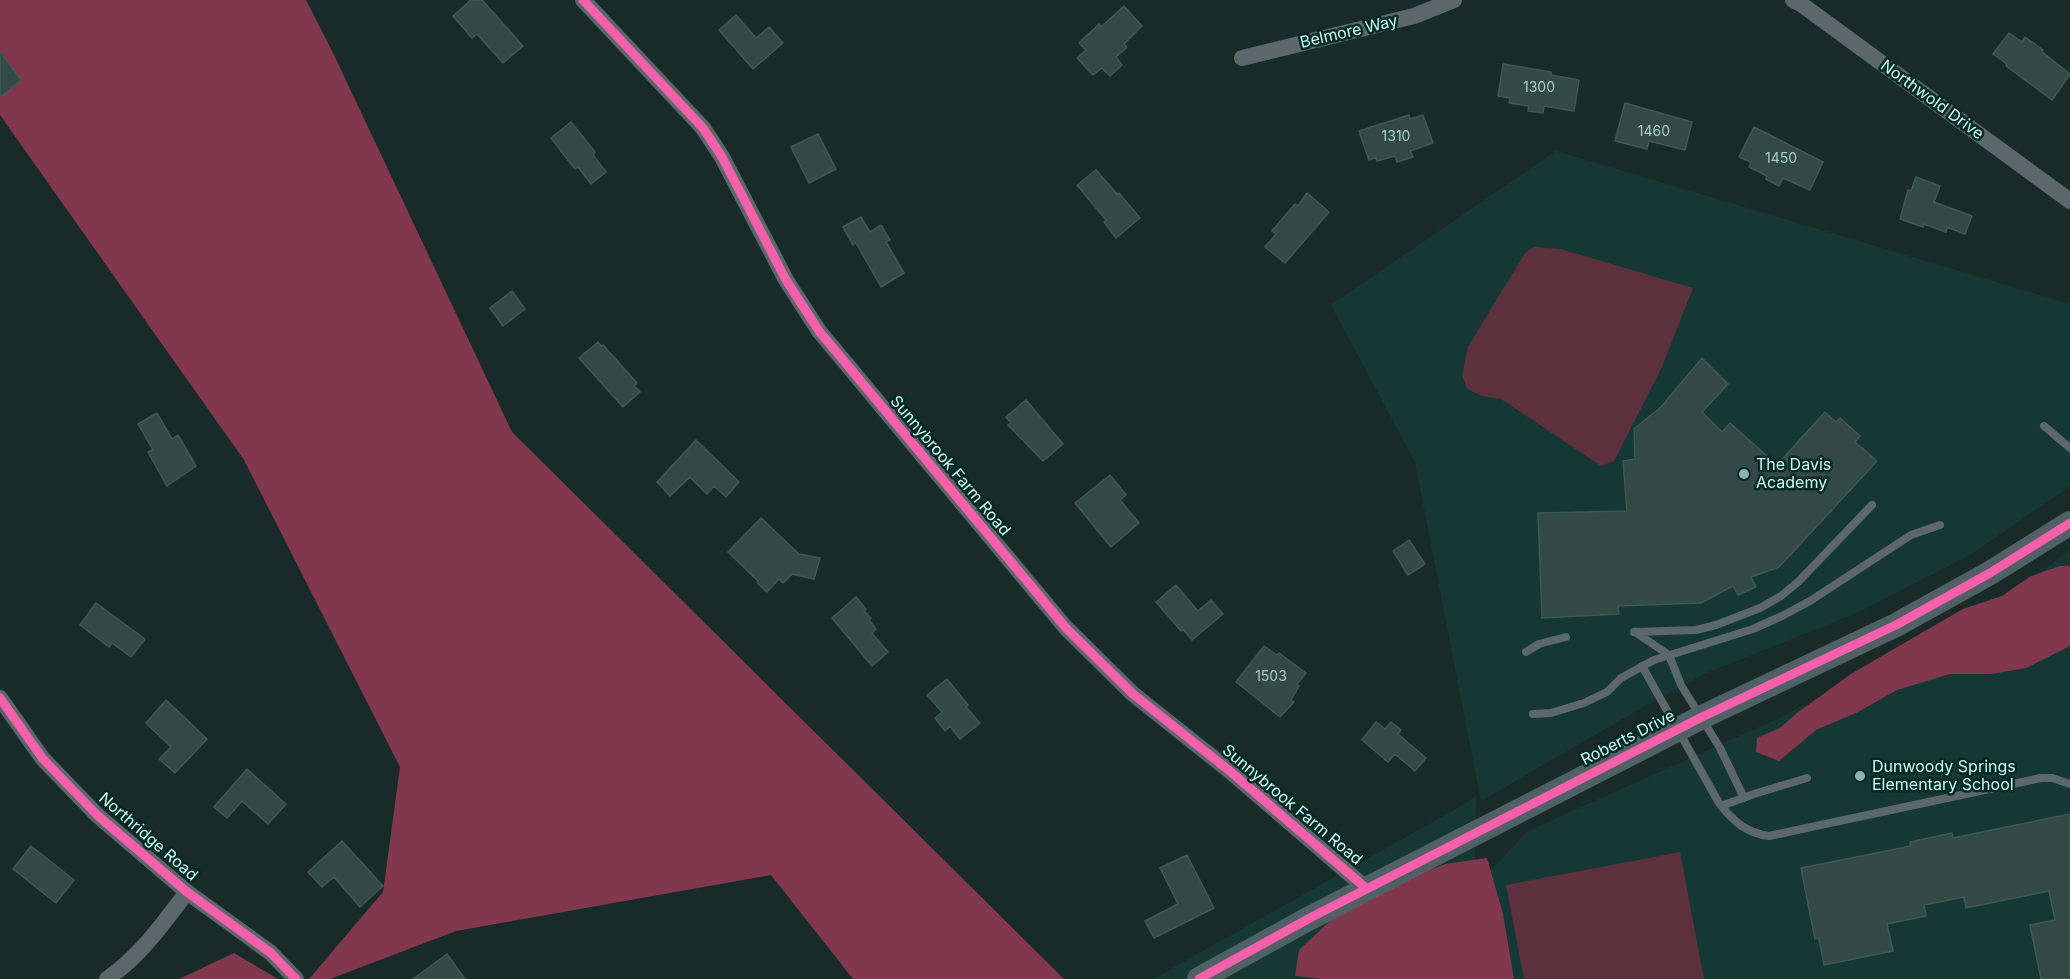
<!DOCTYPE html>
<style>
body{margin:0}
canvas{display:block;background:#192b29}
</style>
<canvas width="2070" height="979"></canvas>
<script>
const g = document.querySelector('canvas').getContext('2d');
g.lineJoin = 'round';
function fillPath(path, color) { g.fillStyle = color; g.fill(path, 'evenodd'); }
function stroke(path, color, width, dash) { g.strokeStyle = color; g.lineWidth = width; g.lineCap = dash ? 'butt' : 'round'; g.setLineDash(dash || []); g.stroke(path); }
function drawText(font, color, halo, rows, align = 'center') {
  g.font = font + ' Inter,sans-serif'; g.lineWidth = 5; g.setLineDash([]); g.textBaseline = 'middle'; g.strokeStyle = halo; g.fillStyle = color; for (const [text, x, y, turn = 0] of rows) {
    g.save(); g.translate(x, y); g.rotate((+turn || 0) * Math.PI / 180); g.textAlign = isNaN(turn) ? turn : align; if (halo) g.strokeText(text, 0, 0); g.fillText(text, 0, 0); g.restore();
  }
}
fillPath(new Path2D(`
 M1556,151l514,153v182l-100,69 -113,58 -153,61 -66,36 -157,91 -66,-339 -84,-157z
 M2070,549v430h-561l-19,-108 38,-40 245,-110 235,-120z
 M1476,796l-1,78 19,105h-341l305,-171z`), '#153834');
fillPath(new Path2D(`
 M1534,247l27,2 132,39 -31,79 -48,94 -13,5 -100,-67 -19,-3 -15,-7 -5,-14 6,-28 57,-94z
 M1680,852l24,127h-180l-18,-94z`), '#5c303c');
fillPath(new Path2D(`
 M0,0h306l28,55 178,377 552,547h-211l-82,-104 -315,56 -126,48h-21l74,-87 17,-125 -156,-307 -244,-345z
 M2060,566h10v80l-44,22 -35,6h-41l-53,16 -39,22 -42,18 -37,31 -23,-9 1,-14 23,-10 17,-15 54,-39 79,-46 33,-19 39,-13 29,-20z
 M1487,858l16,56 11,65h-191l-28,-3 4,-26 32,-30 57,-33 57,-23z
 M234,953l44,26h-99z`), '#81374d');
const building = new Path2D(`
 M471,0h11l41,46 -20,17 -26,-29 -5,4 -19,-22z
 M1124,6l18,20 -18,18 3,3 -11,10 6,8 -12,11 -8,-8 -9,7 -16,-17 9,-8 -7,-7 20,-19 2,3z
 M736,15l20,23 13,-11 14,16 -30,26 -34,-39z
 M2009,33l13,9 3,-5 18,13 -1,2 28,22 -18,26 -46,-34 1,-2 -14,-10z
 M0,52l21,28 -21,17z
 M1503,64l48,8v3l28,5 -5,31 -30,-5 -1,7 -15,-2 1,-5 -20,-3 1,-5 -12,-2z
 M1625,103l67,19 -7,28 -36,-9 -2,8 -32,-8z
 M1409,115l1,4 13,-4 10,28 -23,8 3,6 -16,5 -2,-6 -18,5 -1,-4 -7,3 -10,-29z
 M571,122l24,30 -2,3 13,17 -15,12 -13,-17 -3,2 -24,-31z
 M1754,127l69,35 -13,28 -27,-12 -4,8 -13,-7 1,-3 -18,-9 2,-5 -12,-5z
 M818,134l18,35 -27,14 -18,-36z
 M1096,170l21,24 2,-1 21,25 -24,20 -12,-16 2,-2 -29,-35z
 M1916,177l24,9 -6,16 38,14 -7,18 -18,-7 -1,5 -22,-8 -1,3 -23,-8 8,-29 3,1z
 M1307,193l22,19 -44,51 -20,-16 11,-13 -4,-3 23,-27 3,2z
 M861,217l9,15 11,-7 9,15 -4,2 18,31 -23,14 -25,-44 -3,2 -10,-18z
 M512,291l13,18 -22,17 -13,-18z
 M598,342l3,4 2,-1 34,38 -3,3 6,6 -17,15 -44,-49z
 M1702,358l26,26 -26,28 20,20 8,-9 47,42 48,-53 11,10 4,-4 20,18 -5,6 22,19 -98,106 -28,10 5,10 -18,8 -5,-9 -32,17 -83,3 1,8 -77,4 -4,-105 89,-2 -4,-50 12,-2 -1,-30 27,-22z
 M1026,400l37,44 -20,17 -35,-36 3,-2 -5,-6z
 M157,413l15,26 6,-4 18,31 -29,20 -19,-34 5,-2 -15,-26z
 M696,440l43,42 -13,15 -12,-11 -7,8 -17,-17 -20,19 -13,-14z
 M1110,475l16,20 -6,5 19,23 -28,24 -36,-44z
 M761,518l38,36 21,4 -6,21 -22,-5 -9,9 -4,-4 -12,13 -10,-9 1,-2 -30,-29z
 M1409,540l16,24 -17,11 -15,-24z
 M1176,585l22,26 13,-11 12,14 -31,26 -9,-11 -2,2 -25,-29z
 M856,597l10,12 -2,2 7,7 -2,2 7,9 -4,4 16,19 -16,14 -40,-48z
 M96,603l49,36 -14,18 -19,-14 -3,4 -29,-22z
 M1264,646l13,9 2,-2 27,20 -9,11 2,2 -8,14 3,2 -14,15 -44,-35z
 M947,679l21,26 -2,2 14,16 -20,16 -10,-13 -5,5 -10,-13 7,-6 -15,-17z
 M166,700l41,39 -32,34 -16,-14 12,-12 -25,-24z
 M1376,722l9,7 6,-7 10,8 -3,4 28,24 -11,13 -20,-17 -7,8 -26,-22z
 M247,769l39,35 -18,20 -26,-23 -15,17 -13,-11z
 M2070,814v165h-29l-11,-54 25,-5 -6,-29 -83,17 -2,-11 -40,8 2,11 -39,8 6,27 -69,14 -5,-27 -4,1 -14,-71 110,-22 -1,-4 42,-9 1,5z
 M342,841l41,45 -23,21 -26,-30 -12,10 -14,-15z
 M31,846l43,34 -18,23 -43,-34z
 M1187,855l27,53 -60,30 -9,-17 33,-17 -18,-36z
 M447,954l18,25h-52z`);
fillPath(building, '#324946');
stroke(building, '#3e5856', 1.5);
stroke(new Path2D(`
 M2044,426l26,22
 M1634,632l62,-2 20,-5 44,-17 21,-12 17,-14 74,-77
 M1635,632l34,23 12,30 39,63 24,50
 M1526,652l13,-8 27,-7
 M1642,666l77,137c14,18 27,30 50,33l272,-58h11l18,6
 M1533,714l18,-1 33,-10 23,-11 14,-14 33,-18 99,-31 29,-13 28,-15 101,-66 29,-10
 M1721,806l36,-13 50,-15`), '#5b676b', 8);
stroke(new Path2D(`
 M583,0l120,128 19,29 64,123 33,51 247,297 67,66 98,78 136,117
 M1793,0l8,4 269,197
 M1242,58l172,-42 40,-16
 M0,698l43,61 54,56 90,77 84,61 25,26
 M107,979c34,-24 55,-54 80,-87`), '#5b676b', 16);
stroke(new Path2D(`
 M1199,979l109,-60 392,-201 196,-93 94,-52 80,-50`), '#516064', 24);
stroke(new Path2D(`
 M583,0l120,128 19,29 64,123 33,51 247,297 67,66 98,78 136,117
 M0,698l43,61 54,56 90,77 84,61 25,26
 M1199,979l109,-60 392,-201 196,-93 94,-52 80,-50`), '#f560ab', 9);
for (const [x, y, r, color] of [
 [1744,474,6,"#8db3ad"],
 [1860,776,6,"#8db3ad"]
]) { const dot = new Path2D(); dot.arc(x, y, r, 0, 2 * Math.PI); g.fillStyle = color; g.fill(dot); stroke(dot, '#052925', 2); }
drawText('14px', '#a5cfc8', null, [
 ["1300",1539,88],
 ["1460",1654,132],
 ["1310",1396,137],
 ["1450",1781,159],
 ["1503",1271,677]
]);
drawText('16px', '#cbfcf4', '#052925', [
 ["Belmore Way",1349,32,-13],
 ["Northwold Drive",1932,100,36],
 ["Sunnybrook Farm Road",950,466,50],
 ["Roberts Drive",1628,738,-27],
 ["Sunnybrook Farm Road",1292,805,40],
 ["Northridge Road",148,837,41]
]);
drawText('16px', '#cbfcf4', '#052925', [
 ["The Davis",1756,465],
 ["Academy",1756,483],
 ["Dunwoody Springs",1872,767],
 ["Elementary School",1872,785]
], 'left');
</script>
